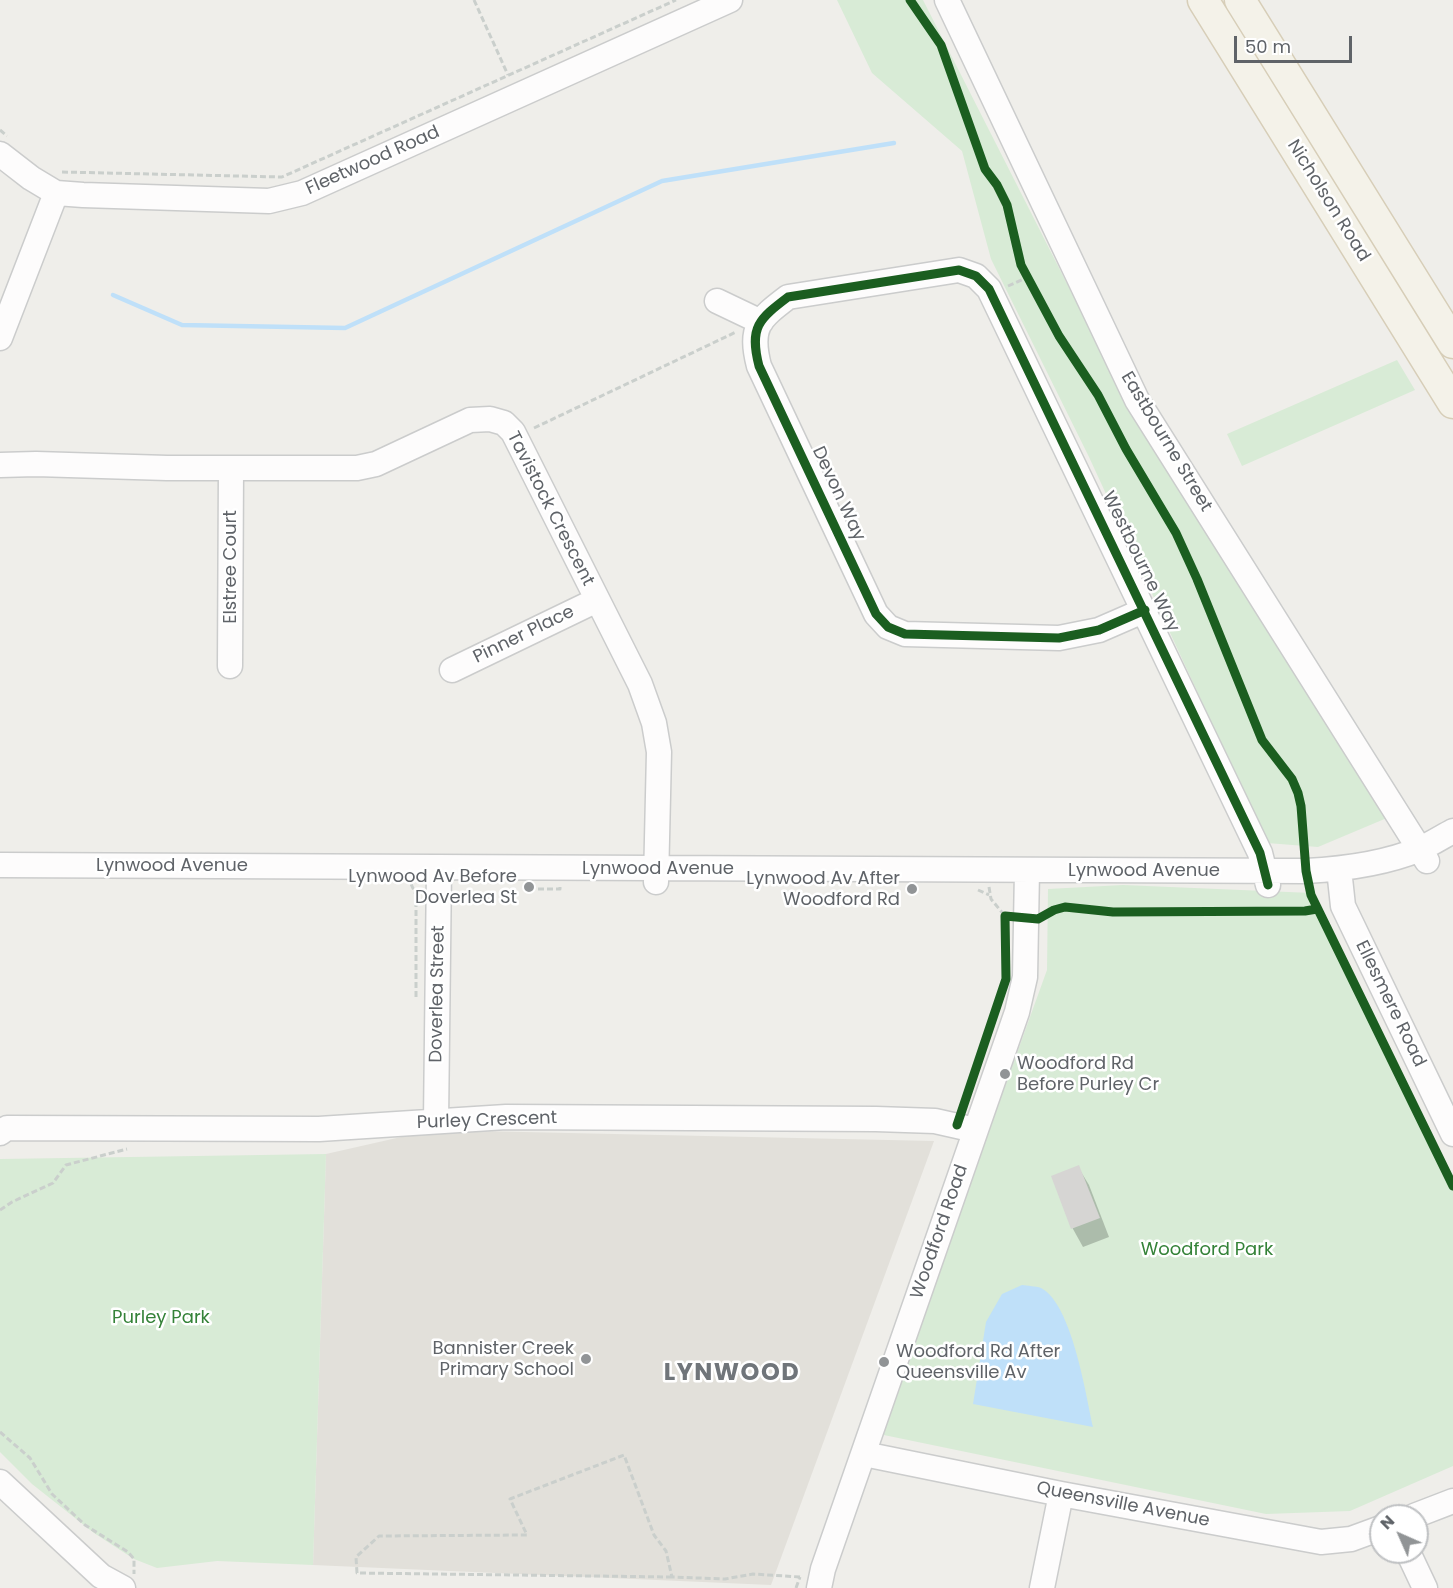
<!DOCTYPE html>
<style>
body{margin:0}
#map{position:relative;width:1453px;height:1588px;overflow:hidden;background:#efeeea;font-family:Poppins,sans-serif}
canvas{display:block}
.north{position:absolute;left:1369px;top:1504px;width:60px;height:60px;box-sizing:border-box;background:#fff;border:2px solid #bfc1c3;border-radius:50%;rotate:315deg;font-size:16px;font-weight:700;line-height:24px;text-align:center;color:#5f6368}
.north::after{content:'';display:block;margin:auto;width:21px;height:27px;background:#919496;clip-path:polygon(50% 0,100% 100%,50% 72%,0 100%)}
.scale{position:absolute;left:1234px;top:36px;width:118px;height:27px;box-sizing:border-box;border:3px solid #5f6368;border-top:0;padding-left:8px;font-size:18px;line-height:21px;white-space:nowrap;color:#5f6368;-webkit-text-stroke:4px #fff;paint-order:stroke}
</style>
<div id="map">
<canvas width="1453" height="1588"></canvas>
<div class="north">N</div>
<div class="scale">50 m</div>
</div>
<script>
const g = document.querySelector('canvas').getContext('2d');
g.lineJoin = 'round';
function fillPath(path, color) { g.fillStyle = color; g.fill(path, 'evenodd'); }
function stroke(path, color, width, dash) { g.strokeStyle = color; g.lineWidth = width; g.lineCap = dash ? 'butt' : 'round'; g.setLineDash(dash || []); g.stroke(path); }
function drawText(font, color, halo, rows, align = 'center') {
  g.font = font + ' Poppins,sans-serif'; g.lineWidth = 5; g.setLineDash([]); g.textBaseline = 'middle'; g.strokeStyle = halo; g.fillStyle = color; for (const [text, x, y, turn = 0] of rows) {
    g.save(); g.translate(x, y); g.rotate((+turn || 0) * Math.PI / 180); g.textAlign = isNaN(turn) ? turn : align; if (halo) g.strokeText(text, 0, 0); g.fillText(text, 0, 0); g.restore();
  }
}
fillPath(new Path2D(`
 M432,1130l502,11 -163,444 -458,-20 13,-411z`), '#e2e0da');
fillPath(new Path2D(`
 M837,0h86l166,327 73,129 232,359 -76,32 -51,-4 -178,-386 -98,-198 -29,-108 -90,-78z
 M1397,360l18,30 -173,76 -15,-32z
 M1123,885l189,8 141,285v288l-103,45 -84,3 -387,-80 168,-464 1,-81z
 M326,1154l-13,411 -96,-4 -60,7 -23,-9 -40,-26 -62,-49 -32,-32v-293z`), '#d8ebd6');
fillPath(new Path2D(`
 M1022,1285c5,1 14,1 19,3 31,16 45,107 52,139l-120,-23 13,-82 16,-28z`), '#bfe0f9');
fillPath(new Path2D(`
 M1078,1167l11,18 20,52 -26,10 -10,-18 -20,-52z`), '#0003');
stroke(new Path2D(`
 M113,295l69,30 163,3 317,-147 232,-38`), '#bfe0f9', 4.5);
fillPath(new Path2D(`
 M1079,1165l21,53 -29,11 -20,-53z`), '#d6d5d3');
const minor = new Path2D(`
 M947,0l190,400 290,461
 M0,154l31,24 25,15 27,2 186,6 33,-8 428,-193
 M717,301l44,21
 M0,338l56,-145
 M0,465l36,-1 131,4h190l19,-4 94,-44 20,-1 14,4 9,9 127,252 14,39 5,29 -3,130
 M1145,610l-46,20 -40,8 -154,-4 -17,-7 -12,-13 -117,-248c-10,-39 0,-47 29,-69l171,-27 17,6 13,13 271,564 8,32
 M230,666l1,-198
 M452,670l145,-70
 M0,865l1306,6c39,-2 78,-7 114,-22 11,-5 22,-12 33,-18
 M1339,869l4,37 110,228
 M436,1121l3,-253
 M0,1133l7,-5 312,1 187,-12 370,2 59,2 40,9
 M864,1454l197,40 260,48 30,-3 30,-11
 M0,1482l101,94 22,12
 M1414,1516l39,-15
 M1408,1552l17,36
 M819,1588l4,-19 194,-557 8,-35 2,-106
 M1042,1588l19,-94`);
const major = new Path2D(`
 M1203,0l250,403
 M1240,0l213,343`);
stroke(minor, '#cbcccc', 27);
stroke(major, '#d7ceb8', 33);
stroke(new Path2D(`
 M474,0l34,75
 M0,130l7,6
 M62,172l220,5 394,-177
 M1008,286l20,-9
 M534,428l202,-96
 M411,884l5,11v102
 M989,887l2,12 14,17
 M529,889h31v-2
 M978,890l11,5
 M0,1210l12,-8 41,-19 13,-18 61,-16
 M0,1432l30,26 22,36 33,31 43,27 6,7v15
 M672,1577l-315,-4 -1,-16 23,-21 148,-1 -17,-36 114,-44 30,80 12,16 6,26 53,2 28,-5 47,3
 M796,1588l4,-11`), '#cacfcc', 3, [6, 3]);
stroke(minor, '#fdfcfc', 24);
stroke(major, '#f4f2e9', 30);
stroke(new Path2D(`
 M910,0l31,45 44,124 12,16 10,20 14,60 38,71 39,59 28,54 50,84 21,46 65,161 30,39 6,14 3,13 5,65 5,24 142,291
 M1145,610l-46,20 -40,8 -154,-4 -17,-7 -12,-13 -117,-248c-10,-39 0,-47 29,-69l171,-27 17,6 13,13 271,564 8,32
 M957,1125l49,-146 -1,-63 33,3 16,-9 11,-3 48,5 192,-1 12,-2`), '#1b5e20', 9);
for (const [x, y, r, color] of [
 [529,887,6,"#919496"],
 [912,889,6,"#919496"],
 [1005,1074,6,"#919496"],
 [586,1359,6,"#919496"],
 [884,1362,6,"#919496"]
]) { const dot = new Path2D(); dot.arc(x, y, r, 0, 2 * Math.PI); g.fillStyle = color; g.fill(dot); stroke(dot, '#fff', 2); }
drawText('18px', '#5f6368', '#fff', [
 ["Fleetwood Road",373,161,-24],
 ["Nicholson Road",1328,201,58],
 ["Eastbourne Street",1166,442,59],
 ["Devon Way",838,494,65],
 ["Tavistock Crescent",550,509,63],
 ["Westbourne Way",1140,562,64],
 ["Elstree Court",231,567,-90],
 ["Pinner Place",524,635,-26],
 ["Lynwood Avenue",172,866],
 ["Lynwood Avenue",658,869],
 ["Lynwood Avenue",1144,871],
 ["Doverlea Street",438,994,-89],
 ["Ellesmere Road",1390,1004,64],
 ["Purley Crescent",487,1121,-2],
 ["Woodford Road",940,1232,-71],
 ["Queensville Avenue",1123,1505,11]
]);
drawText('18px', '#5f6368', '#fff', [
 ["Lynwood Av Before",517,877],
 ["Doverlea St",517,898],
 ["Lynwood Av After",900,879],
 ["Woodford Rd",900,900],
 ["Woodford Rd",1017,1064,"left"],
 ["Before Purley Cr",1017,1085,"left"],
 ["Bannister Creek",574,1349],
 ["Primary School",574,1370],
 ["Woodford Rd After",896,1352,"left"],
 ["Queensville Av",896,1373,"left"]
], 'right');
drawText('18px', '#348238', '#fff', [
 ["Woodford Park",1207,1250],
 ["Purley Park",161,1318]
]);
g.letterSpacing = '1.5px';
drawText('bold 24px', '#70757a', '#fff', [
 ["LYNWOOD",732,1374]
]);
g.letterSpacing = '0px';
</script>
